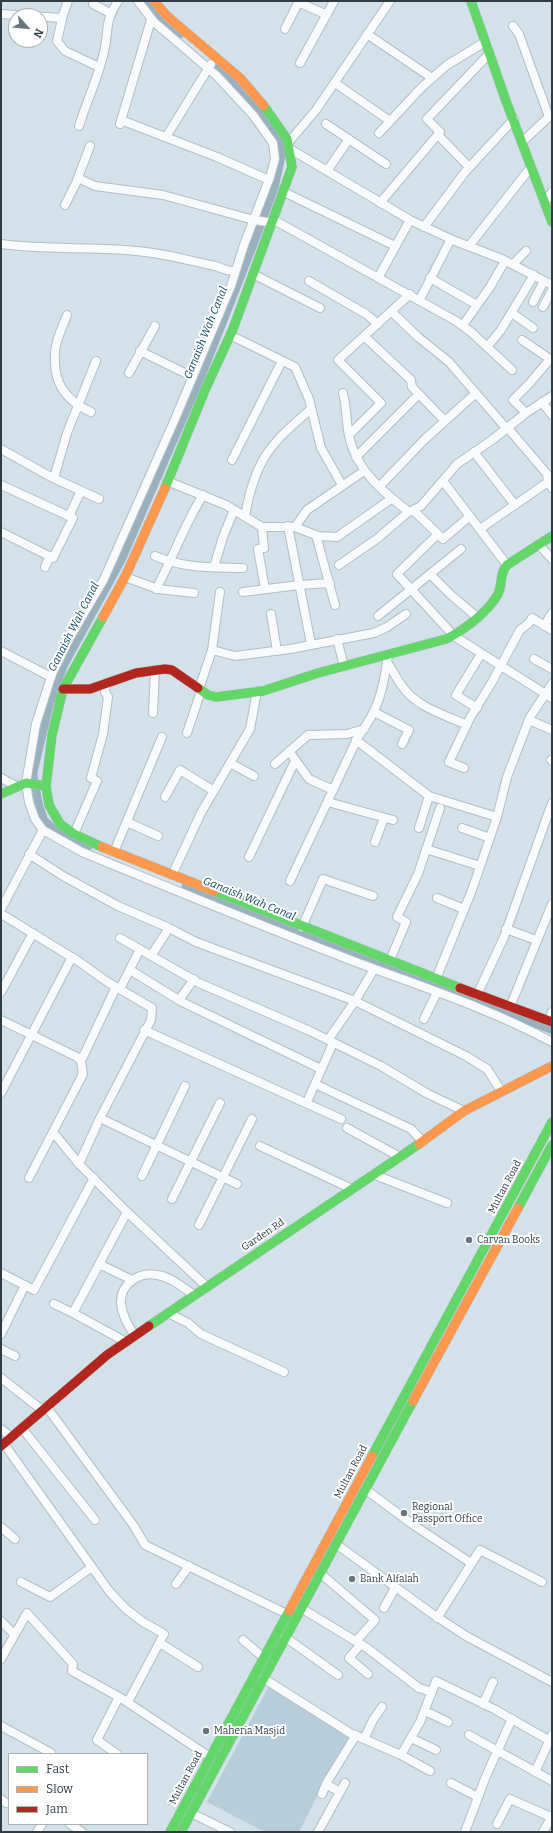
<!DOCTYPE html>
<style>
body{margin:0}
#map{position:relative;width:553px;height:1833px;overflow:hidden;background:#d2e1ea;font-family:Bitter,serif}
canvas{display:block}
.frame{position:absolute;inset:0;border:2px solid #303b42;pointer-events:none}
.legend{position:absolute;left:8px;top:1753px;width:140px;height:72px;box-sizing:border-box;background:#fff;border:1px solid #acb1b3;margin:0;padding:5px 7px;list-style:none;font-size:12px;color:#303b42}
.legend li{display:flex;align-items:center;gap:8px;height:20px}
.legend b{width:20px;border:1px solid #acb1b3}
.north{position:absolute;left:8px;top:8px;width:40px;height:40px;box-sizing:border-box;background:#fff;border:1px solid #acb1b3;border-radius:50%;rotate:117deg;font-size:11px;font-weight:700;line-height:16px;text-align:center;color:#303b42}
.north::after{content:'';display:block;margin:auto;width:14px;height:18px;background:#69757d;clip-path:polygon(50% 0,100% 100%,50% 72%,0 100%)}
</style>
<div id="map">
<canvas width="553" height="1833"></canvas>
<div class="frame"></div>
<ul class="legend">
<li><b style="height:5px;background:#63d668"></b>Fast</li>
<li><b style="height:5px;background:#ff974d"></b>Slow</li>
<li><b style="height:5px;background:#b3261e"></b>Jam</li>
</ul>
<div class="north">N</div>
</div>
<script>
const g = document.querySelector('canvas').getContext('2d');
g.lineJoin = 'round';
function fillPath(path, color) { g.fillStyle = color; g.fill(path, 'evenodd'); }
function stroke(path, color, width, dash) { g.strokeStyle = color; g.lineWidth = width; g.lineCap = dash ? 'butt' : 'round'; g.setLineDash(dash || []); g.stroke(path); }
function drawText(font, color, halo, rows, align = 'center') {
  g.font = font + ' Bitter,serif'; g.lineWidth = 4; g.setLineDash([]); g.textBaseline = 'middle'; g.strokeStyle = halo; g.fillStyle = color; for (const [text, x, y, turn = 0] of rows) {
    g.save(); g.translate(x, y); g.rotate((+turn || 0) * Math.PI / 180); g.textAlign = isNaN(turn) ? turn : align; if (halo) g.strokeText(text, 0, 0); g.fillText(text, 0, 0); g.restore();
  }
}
fillPath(new Path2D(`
 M270,1684l82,52 -28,47 -25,49h-34l-58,-30z`), '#b6cedb');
stroke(new Path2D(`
 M147,1l13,17 20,16
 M88,847l-28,-12 -16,-15 -5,-15 -6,-31 16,-67 15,-42 58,-106 80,-184 52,-132 21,-57 6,-28v-10l-3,-12 -10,-14 -53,-59
 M186,886l255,102 111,42`), '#99b1bf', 8);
const street = new Path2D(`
 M68,1l-5,14 -6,26 8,10 34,16
 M138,1l16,21 63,54 36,39 20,28 2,16 -5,18 -26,68 -13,41 -56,133 -71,160 -35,60 -17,35 -16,50 -10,59 3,19 6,17 8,11 39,22c88,36 177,73 266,107 68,26 139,48 204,83
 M298,2l29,13
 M93,4l17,9
 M1,14l61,4
 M513,26l6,8 30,83
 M285,29l14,-28
 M367,34l65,44
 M300,63l34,-62
 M335,83l55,38
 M121,120l96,37 52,23
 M120,124l31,-104
 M326,124l60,40
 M79,126c8,-26 21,-52 26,-79 4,-22 0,-25 13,-46
 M379,133l43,-46 25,-22 38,-23
 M438,135l31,32
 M166,137l45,-73
 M522,142l30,-28
 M288,143l28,-33 74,-109
 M290,149l120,71 45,21 47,18 50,26
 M327,171l22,-32
 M78,178l17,8 68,9 91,25 13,2 7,-2 182,101 15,11 41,38
 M284,192l111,54
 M380,203l60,-71 -13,-13 62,-65
 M544,203l8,-11
 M65,205l11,-22 14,-37
 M424,227l41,-55 49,-53
 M1,244c52,7 106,1 158,10 18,3 37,8 56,12 8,2 12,6 20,5
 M469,246l62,-79
 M513,264l13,-13
 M253,274l67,34
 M378,278l32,-58
 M430,278l47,27
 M309,281l57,33 12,10
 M420,299l31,-60
 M533,302l11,-21
 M543,307l9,-17
 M392,312l26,25 31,25 57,66
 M512,313l21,15
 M67,315c-4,11 -12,26 -12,38 -2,30 10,47 36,59
 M463,325l27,-38 15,-26
 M230,335l65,32 14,32 12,49 21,37
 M364,336l47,44 1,7 33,34
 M522,340l28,19 -21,25 -16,16 13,13
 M487,347l14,-17 33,-55
 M140,351l53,26
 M129,373l26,-47
 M343,393c4,15 3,29 6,43 7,34 34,56 60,76
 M542,402l10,13
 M507,427l40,47 1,8 4,6
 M349,435l32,-32 -43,-43 72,-66
 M1,449l50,28 48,22
 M474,452l41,53
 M356,457l63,-63
 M232,460l50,-99
 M54,478l13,-45 29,-72
 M167,481l59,24 36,22h33l23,9 19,1 54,-38
 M443,481l64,84
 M1,485l72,33 -20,40 -52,-26
 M379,487l45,-47 52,-47
 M413,510l30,29 27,-23
 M69,516l12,-25
 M245,516c10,-56 24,-71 66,-107
 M288,526l23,118
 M262,527l2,21 -6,1 7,40
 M295,527l12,-17 57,-39
 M480,529l68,-47
 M438,534l-41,40 57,62 98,62
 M316,535l19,70
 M539,545l13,14
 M155,556c31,13 56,11 88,12
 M339,565l39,-27 29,-25 14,-7 36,-42 35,-24 34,-27 26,-17
 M45,567l5,-11
 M214,567l9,-30 11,-27
 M430,574l21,21 27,23
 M125,577l33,12 36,4
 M156,589c17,-31 28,-64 47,-94
 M243,592l56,-7 31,-2
 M271,614l6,37
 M378,616l83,-67
 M544,626l8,-13
 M337,639l7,27
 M212,650l23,6 55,-7 84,-16 13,-6 19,-13
 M1,651l50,26
 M534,659l18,10
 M387,662c5,7 9,16 15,24 14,21 43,29 65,39
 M199,689l13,-39 8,-58
 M477,708l-21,-13 25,-41
 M374,712l35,18 -7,14
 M153,713l2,-43
 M529,720l23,10
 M187,733l14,-42
 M356,740l73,56 68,21
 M289,751l20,28 24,11
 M551,760l1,1
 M230,763l24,13
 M275,764l33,-29 39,-1 17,-5
 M464,768l-15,-6 21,-44 22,-36 28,-52 9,-7 3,-5 20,12
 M1,778l17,9
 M165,797l15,-27 34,21
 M328,802l65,18
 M127,822l31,14
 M419,828l10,-32
 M462,828l28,10
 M74,834l23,-53 -6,-3 12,-44 5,-37 -3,-5 1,-9
 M375,842l9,-24
 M426,849l54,17
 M114,852l48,-115
 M29,854l34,22 55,30 51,22 27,14 159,59 111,55 21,13 15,23
 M249,857l46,-96
 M172,875l30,-64 48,-82 7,-38
 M290,881l68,-144c21,-28 25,-47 30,-81
 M437,898l27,11
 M1,909l42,-79
 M1,914l77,47 28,20 46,27 -1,12 -51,98 -21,46 48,48 79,74
 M302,927l21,-48 50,17
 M506,929l30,11
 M120,938l79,45 111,48 71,35 47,28 36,17
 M151,956l18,-28
 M390,960l16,-38 -9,-5 21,-43 22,-66
 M130,970l52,32 139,67
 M436,979l36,-89 25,-73 10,-40 23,-60 22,-33
 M120,989l20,-40
 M1,992l32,-59
 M477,995l27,-58 48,-134
 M179,1000l15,-21
 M510,1007l42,-103
 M424,1019l13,-27
 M1,1020l76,37 4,4 2,13 -54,104
 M548,1021l4,-9
 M144,1030l197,89
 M328,1040l27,-39 19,-32
 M81,1061l35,-74
 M315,1084l96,45 12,13
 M1,1093l71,-136
 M307,1102l26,-59
 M100,1118l137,66
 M347,1128l53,29
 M53,1132l26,32
 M260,1146l92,43
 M375,1175l72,28
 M142,1176l43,-90
 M172,1199l48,-96
 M199,1225l53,-106
 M99,1264l33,16
 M1,1273l33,17 60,-112
 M54,1304l19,9
 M168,1313l20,10 13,11 83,38
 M1,1334l24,-49
 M135,1336c-7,-10 -13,-20 -14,-33 -1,-19 19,-32 36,-28 14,2 25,12 37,20
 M126,1342l-53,-29 54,-101
 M1,1349l14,7
 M1,1378l41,32
 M46,1406l88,120 11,19 142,69
 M22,1428l73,92
 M1,1429l10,8
 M4,1444l105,147 17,18 17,13 21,12 -36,68
 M365,1489l47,35 59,39
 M1,1527l14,12
 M336,1544l98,71 32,21 86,46
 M320,1573l55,47 -19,21
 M21,1582l29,15 42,-30
 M176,1584l13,-18
 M301,1608l66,40 52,40 13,4
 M384,1608l11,-20
 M437,1618l43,-68 62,32
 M1,1621l13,13
 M285,1637l53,38
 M243,1640l21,18
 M160,1643l38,24
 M361,1644l-12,14 19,16
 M1,1659l26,-46 46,51 -1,7 49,27 89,59
 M263,1678l87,55 51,22 29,16
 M483,1704l10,-22
 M425,1711l23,11
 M1,1726l50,27
 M469,1735l83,46
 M411,1738l25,12
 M364,1739l9,-19 9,-13
 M117,1754l-20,-14 22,-43
 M401,1755l19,-33 16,-41 58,28 58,33
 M535,1772l17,-37
 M451,1783l27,14
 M326,1784l14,8
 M322,1794l5,-12 29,-47
 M1,1799l5,4
 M191,1813l39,19
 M70,1824l12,8
 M497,1824l13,-25 41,18
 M37,1832l5,-8
 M318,1832l27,-49
 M465,1832l21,-56 26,-57
 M543,1832l9,-16`);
const fast = new Path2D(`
 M471,1l35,100 46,121
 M165,488l40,-98 28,-61 59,-162 -5,-28 -23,-33
 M198,688l10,7 8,2 47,-6 55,-18 128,-34c17,-8 43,-28 52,-45 5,-10 1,-20 9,-29l45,-29
 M1,794l25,-11 20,3
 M102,847l-28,-13 -14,-10 -11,-19 -3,-19 6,-51 11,-46 40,-72
 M214,891l246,97
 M518,1208l34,-63
 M149,1326l270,-182
 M372,1456l180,-334
 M170,1832l119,-221
 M181,1832l232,-431`);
const slow = new Path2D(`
 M154,1l13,15 73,62 24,28
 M103,617l23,-42 39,-87
 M102,847l112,44
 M419,1144l45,-33 88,-45
 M413,1401l105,-193
 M289,1611l83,-155`);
const jam = new Path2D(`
 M63,689h27l46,-16 29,-4 7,1 26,18
 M460,988l92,34
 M1,1446l106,-91 42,-29`);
stroke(street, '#b1bec5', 10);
stroke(fast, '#b1bec5', 10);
stroke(slow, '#b1bec5', 10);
stroke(jam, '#b1bec5', 10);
stroke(street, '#f8fafc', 8);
stroke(fast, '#63d668', 9);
stroke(slow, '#ff974d', 9);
stroke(jam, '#b3261e', 9);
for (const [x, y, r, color] of [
 [469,1240,4,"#69757d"],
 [404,1513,4,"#69757d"],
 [352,1579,4,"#69757d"],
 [206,1731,4,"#69757d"]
]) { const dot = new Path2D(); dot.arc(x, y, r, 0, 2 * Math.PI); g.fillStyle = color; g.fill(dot); stroke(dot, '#fff', 1.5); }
drawText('10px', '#303b42', '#fff', [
 ["Multan Road",505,1187,-62],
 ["Garden Rd",263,1235,-34],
 ["Multan Road",351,1472,-62],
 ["Multan Road",186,1778,-62]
]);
drawText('10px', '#303b42', '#fff', [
 ["Carvan Books",477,1240],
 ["Regional",412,1507],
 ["Passport Office",412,1519],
 ["Bank Alfalah",360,1579],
 ["Maheria Masjid",214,1731]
], 'left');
drawText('italic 11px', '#0b465f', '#fff', [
 ["Ganaish Wah Canal",206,333,-68],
 ["Ganaish Wah Canal",74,627,-63],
 ["Ganaish Wah Canal",249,899,22]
]);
</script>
